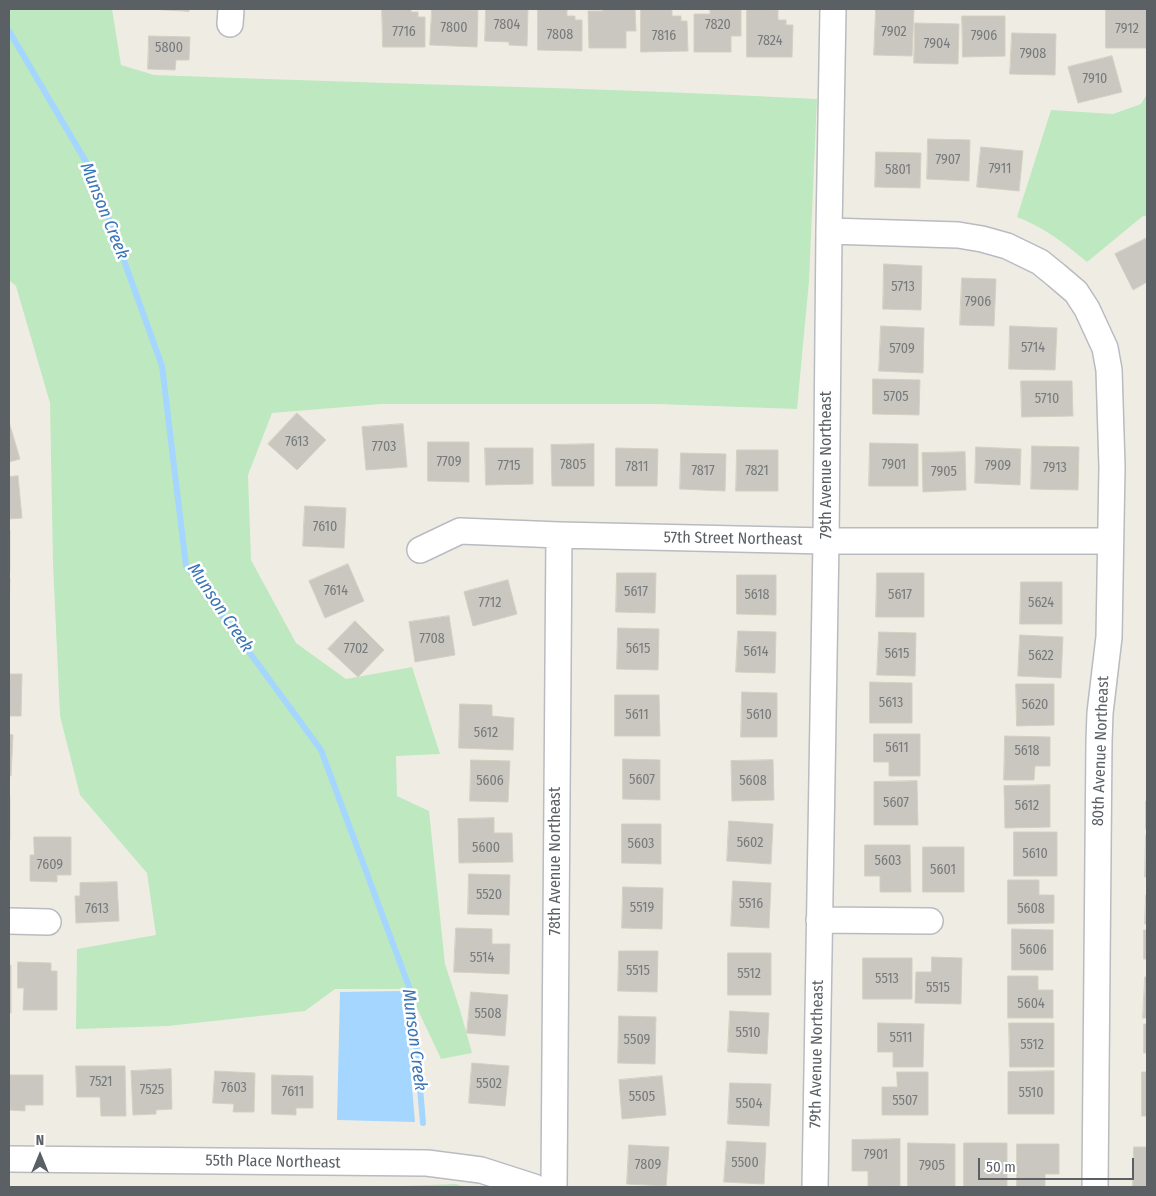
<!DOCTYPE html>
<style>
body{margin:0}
#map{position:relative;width:1156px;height:1196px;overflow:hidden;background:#efede3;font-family:"Fira Sans Condensed",sans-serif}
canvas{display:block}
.frame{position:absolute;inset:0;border:10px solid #5b6065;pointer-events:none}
.north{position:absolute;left:15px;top:1131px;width:50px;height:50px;-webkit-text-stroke:4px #fff;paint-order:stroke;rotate:0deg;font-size:14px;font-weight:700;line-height:20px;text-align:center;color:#5b6065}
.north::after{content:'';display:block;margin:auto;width:18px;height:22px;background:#5b6065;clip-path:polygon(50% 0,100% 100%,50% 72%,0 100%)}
.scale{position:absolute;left:978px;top:1158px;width:156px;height:22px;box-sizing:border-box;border:2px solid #5b6065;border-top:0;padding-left:6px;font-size:15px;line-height:18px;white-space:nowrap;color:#5b6065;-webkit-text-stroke:4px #fff;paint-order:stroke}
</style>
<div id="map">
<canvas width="1156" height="1196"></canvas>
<div class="frame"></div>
<div class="north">N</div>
<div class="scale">50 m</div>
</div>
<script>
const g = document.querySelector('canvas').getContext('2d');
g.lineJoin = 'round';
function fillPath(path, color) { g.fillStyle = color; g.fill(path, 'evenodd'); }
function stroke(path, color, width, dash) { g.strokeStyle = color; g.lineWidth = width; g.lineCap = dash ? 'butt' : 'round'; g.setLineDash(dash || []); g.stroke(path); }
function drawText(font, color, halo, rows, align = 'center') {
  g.font = font + ' "Fira Sans Condensed",sans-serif'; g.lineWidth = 5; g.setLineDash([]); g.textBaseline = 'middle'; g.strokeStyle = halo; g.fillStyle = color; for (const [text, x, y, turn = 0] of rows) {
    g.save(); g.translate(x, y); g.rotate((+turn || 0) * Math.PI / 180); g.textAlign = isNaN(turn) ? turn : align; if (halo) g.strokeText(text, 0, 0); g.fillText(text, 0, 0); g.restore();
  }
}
fillPath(new Path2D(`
 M9,9h103l9,56 33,10c221,9 442,12 663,24l-8,182 -12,128 -141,-5h-275l-109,9 -24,62 3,85 45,83 50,36 66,-12 28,87 -44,2 1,40 32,15 16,153 15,46 12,43 -31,6 -33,-70h-73l-30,22 -137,15 -92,3 1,-80 79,-14 -9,-62 -67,-78 -20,-79 -7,-153 -3,-160 -34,-117 -7,-6z
 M1147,94v122h-4l-56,46c-23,-19 -42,-34 -70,-45l34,-107 62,4 28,-10z
 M456,1184l9,3h-92z`), '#bee8bf');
fillPath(new Path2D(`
 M404,991l11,131 -78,-2 3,-128z`), '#a4d6ff');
stroke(new Path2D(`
 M9,31l83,141 70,194 24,200 135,184 91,245 11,128`), '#a4d6ff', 6);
const building = new Path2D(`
 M150,9h39v2z
 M382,9h29v3h7v5h7v30h-42z
 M432,9l46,1 -1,37 -47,-2z
 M486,9h42l-1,37 -18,-1v-3l-24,-1z
 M538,9h29v7h8v4h7v31l-44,-1z
 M603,9h32l1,22h-10v17h-37l-1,-37h15z
 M641,9h31v7h9v5h6l1,30 -47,1z
 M710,9l31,1v26h-10v16h-37v-38h16z
 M747,9l31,1v10h8v5h7l-1,32h-45z
 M876,9h38l-2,47 -38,-1z
 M1106,9h41v39h-41z
 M962,16h43v40l-42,1z
 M915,23l44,1 -1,40 -44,-1z
 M1012,33l44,1 -1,41 -45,-1z
 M149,36l41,1 -1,23h-13l-1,10 -27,-1z
 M1112,56l10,36 -44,11 -10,-36z
 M928,139l42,1 -1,41 -42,-2z
 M981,147l42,4 -4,40 -42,-4z
 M876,152l45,1 -1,35 -45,-1z
 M1147,238v44l-14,8 -18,-36z
 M884,264l38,2 -1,44 -38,-1z
 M962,278l34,1 -2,47 -34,-1z
 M881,326l43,2 -1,45 -44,-2z
 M1010,326l47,2 -2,42 -46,-1z
 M873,379l47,1 -1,35 -46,-1z
 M1021,381h51l1,35 -51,1z
 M297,413l29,27 -29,30 -29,-26z
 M9,422l11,37 -11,3z
 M403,424l4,43 -41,3 -4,-43z
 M428,442h41v40l-41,-1z
 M870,443l48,1v42h-49z
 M594,444v42h-42l-1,-41z
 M1032,446l47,1 -1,43 -47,-1z
 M976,447l45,2 -1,36 -45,-2z
 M485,448h48v36l-47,1z
 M616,448l42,1 -1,37h-41z
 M737,450h41v41h-42z
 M965,452l1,38 -43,2 -1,-39z
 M681,453l45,1 -1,37 -45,-2z
 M18,476l4,42 -13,1v-42z
 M305,506l41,2 -2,40 -41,-2z
 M9,530h1v41h-1z
 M348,564l16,37 -39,17 -16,-37z
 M617,573h39l-1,40 -39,-1z
 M877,573h47v44h-48z
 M737,575h39v40l-39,-1z
 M9,578h1l-1,41z
 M508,580l9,34 -44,12 -9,-34z
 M1021,582h41v42h-42z
 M449,616l6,39 -40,7 -6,-40z
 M355,621l29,29 -26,27 -30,-28z
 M618,628l41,1 -1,41 -41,-1z
 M738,631l38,1 -1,41 -39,-1z
 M879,632l37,1 -1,43 -38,-1z
 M1020,635l43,2 -2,41 -43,-2z
 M9,674h13l-1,42h-12z
 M870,682l42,1v40h-42z
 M1016,684h38v41l-37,1z
 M742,692l35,1v44h-36z
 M615,695h44l1,41h-45z
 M460,704l32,1v11l22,2 -1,32 -54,-2z
 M9,734l4,1 -2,41h-2z
 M874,734h46v42h-31v-14h-15z
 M1005,736l45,1v29h-15l-1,14h-30z
 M623,759l37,1v40l-37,-1z
 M471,760l39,1 -2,41 -38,-1z
 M773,760l1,40 -42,1 -1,-40z
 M917,781l1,44h-44v-43z
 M1050,785v42l-45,1 -1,-42z
 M9,797h1v42h-1z
 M1146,801h1v28h-1z
 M494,818v15h18l1,29 -54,1 -1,-44z
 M729,821l44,3 -2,40 -44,-3z
 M622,824h39v40l-39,-1z
 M1014,832h43v44h-43z
 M1146,835h1v42h-2z
 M34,837h37v38h-14v7l-27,-1v-26h4z
 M865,845h45l1,47h-31v-16h-15z
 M923,847h41v45h-41z
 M469,874l41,1 -1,40 -41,-1z
 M1008,880h31v15h15v28l-46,1z
 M733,881l38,2 -2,45 -38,-2z
 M117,882l2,39 -43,2 -1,-27h5v-13z
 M623,887l40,1 -1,41 -40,-1z
 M1146,895h1v29h-2z
 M456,928l36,1v15h18l-1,30 -55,-2z
 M1012,929l41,1v40h-41z
 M1144,930h3v29h-3z
 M619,951h39l-1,41 -39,-1z
 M728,953h43v42h-43z
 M932,957l30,1 -1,46 -46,-1 1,-31h15z
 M863,958h49v41h-49z
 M18,962l33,1v8h6v39h-34l1,-22h-6z
 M9,965h2v48h-2z
 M1008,976h30v14h15v28h-45z
 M1145,977h2v41h-4z
 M471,992l37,3 -3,41 -38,-3z
 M730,1011l39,2 -2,41 -39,-2z
 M619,1016l37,1 -1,47 -37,-1z
 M878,1023l46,1 -1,43h-30v-15h-15z
 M1009,1023h45v44h-44z
 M1144,1024h3v29h-3z
 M472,1063l37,3 -4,40 -36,-3z
 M76,1066h49l1,50h-25l-1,-19h-23z
 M171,1069l1,40 -16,1v4l-23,1 -2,-44z
 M215,1071l40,2 -1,39h-21l1,-8 -21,-1z
 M1054,1071v43h-46v-42z
 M897,1072h31v43h-46v-28h15z
 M1142,1072h5v44h-5z
 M9,1075h34v30h-18v6l-16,-1z
 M272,1075l41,1v32h-17v7l-24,-1z
 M662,1076l4,39 -44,4 -3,-39z
 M730,1083l41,1 -2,42 -41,-2z
 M900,1139v47l-32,1v-16h-16v-31z
 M727,1141l39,2 -2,41 -40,-2z
 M908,1143l47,1v43h-47z
 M964,1143h43v44h-43z
 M1017,1144h42v30h-14v13h-28z
 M629,1145l40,2 -3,39 -39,-2z
 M1134,1147h13v40h-14z`);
fillPath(building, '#cac7c0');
stroke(building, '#d4cfc1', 1);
const minor = new Path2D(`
 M230,24l1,-15
 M829,231l129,4 24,4 25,7 33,16 16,13 20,17 11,17 18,39 4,22 3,97 -3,170 -9,76 -1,28 -4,446
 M420,550l40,-19 99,4 267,6h284
 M819,920l111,1
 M9,921l39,1
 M9,1159l418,4 54,7 53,17
 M554,1187l5,-652
 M815,1187l11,-646 3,-310 4,-222`);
stroke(minor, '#b8bbc0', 28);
stroke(minor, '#fff', 25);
drawText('14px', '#777a7c', null, [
 ["7804",507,25],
 ["7820",718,25],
 ["7800",454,28],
 ["7912",1127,29],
 ["7716",404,32],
 ["7902",894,32],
 ["7808",560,35],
 ["7816",664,36],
 ["7906",984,36],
 ["7824",770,41],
 ["7904",937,44],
 ["5800",169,48],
 ["7908",1033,54],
 ["7910",1095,79],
 ["7907",948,160],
 ["7911",1000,169],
 ["5801",898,170],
 ["5713",903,287],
 ["7906",978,302],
 ["5714",1033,348],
 ["5709",902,349],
 ["5705",896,397],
 ["5710",1047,399],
 ["7613",297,442],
 ["7703",384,447],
 ["7709",449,462],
 ["7805",573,465],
 ["7901",894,465],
 ["7715",509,466],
 ["7909",998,466],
 ["7811",637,467],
 ["7913",1055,468],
 ["7817",703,471],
 ["7821",757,471],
 ["7905",944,472],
 ["7610",325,527],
 ["7614",336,591],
 ["5617",636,592],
 ["5618",757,595],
 ["5617",900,595],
 ["7712",490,603],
 ["5624",1041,603],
 ["7708",432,639],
 ["7702",356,649],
 ["5615",638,649],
 ["5614",756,652],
 ["5615",897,654],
 ["5622",1041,656],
 ["5613",891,703],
 ["5620",1035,705],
 ["5611",637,715],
 ["5610",759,715],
 ["5612",486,733],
 ["5611",897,748],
 ["5618",1027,751],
 ["5607",642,780],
 ["5606",490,781],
 ["5608",753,781],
 ["5607",896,803],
 ["5612",1027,806],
 ["5602",750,843],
 ["5603",641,844],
 ["5600",486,848],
 ["5610",1035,854],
 ["5603",888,861],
 ["7609",50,865],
 ["5601",943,870],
 ["5520",489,895],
 ["5516",751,904],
 ["5519",642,908],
 ["7613",97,909],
 ["5608",1031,909],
 ["5606",1033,950],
 ["5514",482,958],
 ["5515",638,971],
 ["5512",749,974],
 ["5513",887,979],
 ["5515",938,988],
 ["5604",1031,1004],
 ["5508",488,1014],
 ["5510",748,1033],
 ["5511",901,1038],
 ["5509",637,1040],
 ["5512",1032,1045],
 ["7521",101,1082],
 ["5502",489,1084],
 ["7603",234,1088],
 ["7525",152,1090],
 ["7611",293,1092],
 ["5510",1031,1093],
 ["5505",642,1097],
 ["5507",905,1101],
 ["5504",749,1104],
 ["7901",876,1155],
 ["5500",745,1163],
 ["7809",648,1165],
 ["7905",932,1166]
]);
drawText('16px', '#5b6065', '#fff', [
 ["79th Avenue Northeast",827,465,-90],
 ["57th Street Northeast",733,539,1],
 ["80th Avenue Northeast",1101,751,-88],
 ["78th Avenue Northeast",556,861,-90],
 ["79th Avenue Northeast",817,1054,-89],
 ["55th Place Northeast",273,1162,1]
]);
drawText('italic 18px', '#3a75b8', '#fff', [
 ["Munson Creek",104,211,68],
 ["Munson Creek",220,608,56],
 ["Munson Creek",414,1040,83]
]);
</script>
